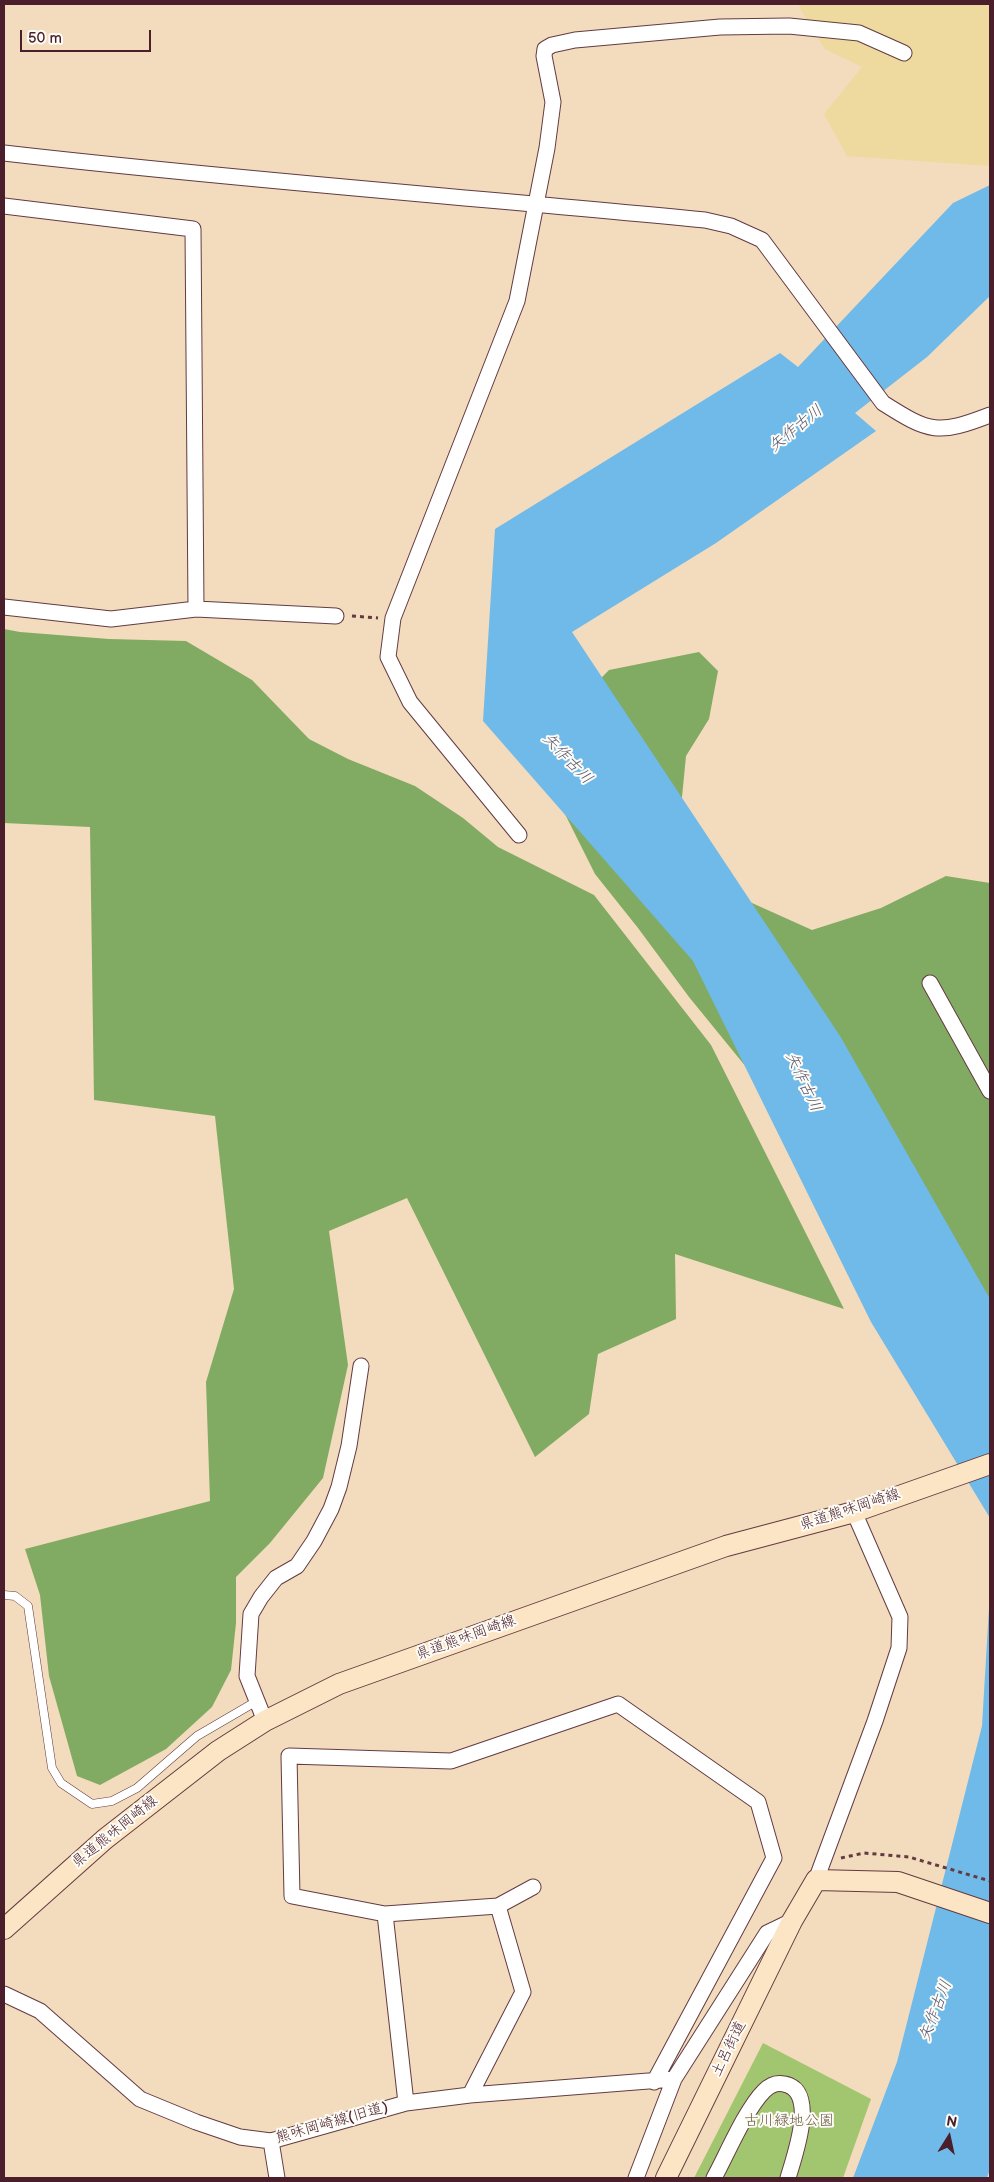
<!DOCTYPE html>
<meta charset="utf-8">
<style>
body{margin:0}
#map{position:relative;width:994px;height:2182px;overflow:hidden;background:#f3dbbd;font-family:"Balsamiq Sans",sans-serif}
canvas{display:block}
.frame{position:absolute;inset:0;border:5px solid #4a1f2b;pointer-events:none}
.north{position:absolute;left:924px;top:2112px;width:50px;height:50px;-webkit-text-stroke:4px #fdfcf7;paint-order:stroke;rotate:10deg;font-size:14px;font-weight:700;line-height:20px;text-align:center;color:#4a1f2b}
.north::after{content:'';display:block;margin:auto;width:18px;height:22px;background:#4a1f2b;clip-path:polygon(50% 0,100% 100%,50% 72%,0 100%)}
.scale{position:absolute;left:20px;top:30px;width:131px;height:22px;box-sizing:border-box;border:2px solid #4a1f2b;border-top:0;padding-left:6px;font-size:15px;line-height:18px;white-space:nowrap;color:#4a1f2b;-webkit-text-stroke:4px #fdfcf7;paint-order:stroke}
</style>
<div id="map">
<canvas width="994" height="2182"></canvas>
<div class="frame"></div>
<div class="north">N</div>
<div class="scale">50 m</div>
</div>
<script>
const g = document.querySelector('canvas').getContext('2d');
g.lineJoin = 'round';
function fillPath(path, color) { g.fillStyle = color; g.fill(path, 'evenodd'); }
function stroke(path, color, width, dash) { g.strokeStyle = color; g.lineWidth = width; g.lineCap = dash ? 'butt' : 'round'; g.setLineDash(dash || []); g.stroke(path); }
function drawText(font, color, halo, rows, align = 'center') {
  g.font = font + ' "Balsamiq Sans","Klee One",sans-serif'; g.lineWidth = 4; g.setLineDash([]); g.textBaseline = 'middle'; g.strokeStyle = halo; g.fillStyle = color; for (const [text, x, y, turn = 0] of rows) {
    g.save(); g.translate(x, y); g.rotate((+turn || 0) * Math.PI / 180); g.textAlign = isNaN(turn) ? turn : align; if (halo) g.strokeText(text, 0, 0); g.fillText(text, 0, 0); g.restore();
  }
}
fillPath(new Path2D(`
 M763,2043l108,56 -28,79h-149z`), '#a2c670');
fillPath(new Path2D(`
 M4,629l16,3 89,7 77,2 66,39 57,59 39,20 67,27 48,32 35,29 96,48 117,150 133,264 -169,-55 1,65 -78,35 -9,60 -54,43 -128,-259 -78,33 19,134 -25,113 -53,65 -34,34v46l-5,47 -19,37 -46,42 -66,36 -23,-9 -28,-100 -9,-81 -15,-46 185,-48 -4,-119 28,-93 -19,-173 -121,-16 -4,-273 -86,-4z
 M699,652l19,19 -9,48 -23,37 -8,82 54,56 80,36 69,-22 65,-32 44,7v552l-182,-292 -119,-146 -51,-69 -43,-54 -32,-64 6,-99 40,-41z`), '#81ab62');
fillPath(new Path2D(`
 M801,4h189v162l-143,-10 -23,-42 38,-47 -37,-18 -26,-42z`), '#eeda9e');
fillPath(new Path2D(`
 M990,185v111l-63,61 -72,56 21,18 -160,112 -144,89 268,404 150,263v219l-119,-196 -178,-361 -210,-240 12,-192 285,-176 18,14 155,-164z
 M990,1591v578l-3,9h-134l44,-116 85,-336z`), '#70bae9');
const lane = new Path2D(`
 M4,1595l11,1 13,10 24,162 9,15 31,21 20,-3 25,-13 60,-52 60,-35`);
const street = new Path2D(`
 M4,153c233,27 467,44 701,67l26,6 31,14 121,163c47,30 55,32 107,12
 M4,206l189,23 3,380
 M4,607l107,12 85,-10 140,7
 M519,835l-109,-133 -22,-45 5,-39 124,-317 30,-153 6,-46 -9,-46 1,-7 7,-4 23,-5 145,-13 69,-1 70,7 45,20
 M930,983l60,108
 M265,1721l-18,-45 4,-62 10,-17 15,-19 21,-12 17,-25 17,-32 8,-22 10,-41 12,-80
 M816,1880l59,-159 24,-73 1,-31 -46,-105
 M533,1887l-35,19 -113,8 -93,-18 -3,-140 162,5 167,-57 140,98 16,56 -120,224
 M385,1914l21,189
 M4,1994l36,17 100,88 56,23 44,15 31,4 135,-38 64,-8 204,-16
 M470,2095l53,-103 -25,-86
 M271,2141l6,37
 M636,2178l38,-99 93,-146 25,-12
 M714,2178c13,-24 32,-69 50,-87 6,-6 12,-9 20,-7 35,6 10,73 4,94`);
const secondary = new Path2D(`
 M4,1929l101,-90 113,-88 47,-30 74,-37 387,-138 128,-34 136,-48
 M666,2178l126,-257 24,-41 82,2 92,31`);
stroke(lane, '#633b41', 9);
stroke(street, '#633b41', 17);
stroke(secondary, '#633b41', 22);
stroke(new Path2D(`
 M352,616l26,2
 M841,1858l23,-5 45,4 81,24`), '#633b41', 3, [4, 4]);
stroke(lane, '#fff', 8);
stroke(street, '#fff', 15);
stroke(secondary, '#fce5c4', 20);
drawText('15px', '#4a1f2b', '#fdfcf7', [
 ["県道熊味岡崎線",850,1510,-18],
 ["県道熊味岡崎線",466,1638,-20],
 ["県道熊味岡崎線",115,1832,-39],
 ["土呂街道",729,2049,-64],
 ["熊味岡崎線(旧道)",332,2123,-16]
]);
drawText('15px', '#695943', '#fdfcf7', [
 ["古川緑地公園",789,2121]
]);
drawText('italic 16px', '#57556e', '#fdfcf7', [
 ["矢作古川",796,429,-39],
 ["矢作古川",567,759,46],
 ["矢作古川",803,1082,65],
 ["矢作古川",936,2011,-69]
]);
</script>
